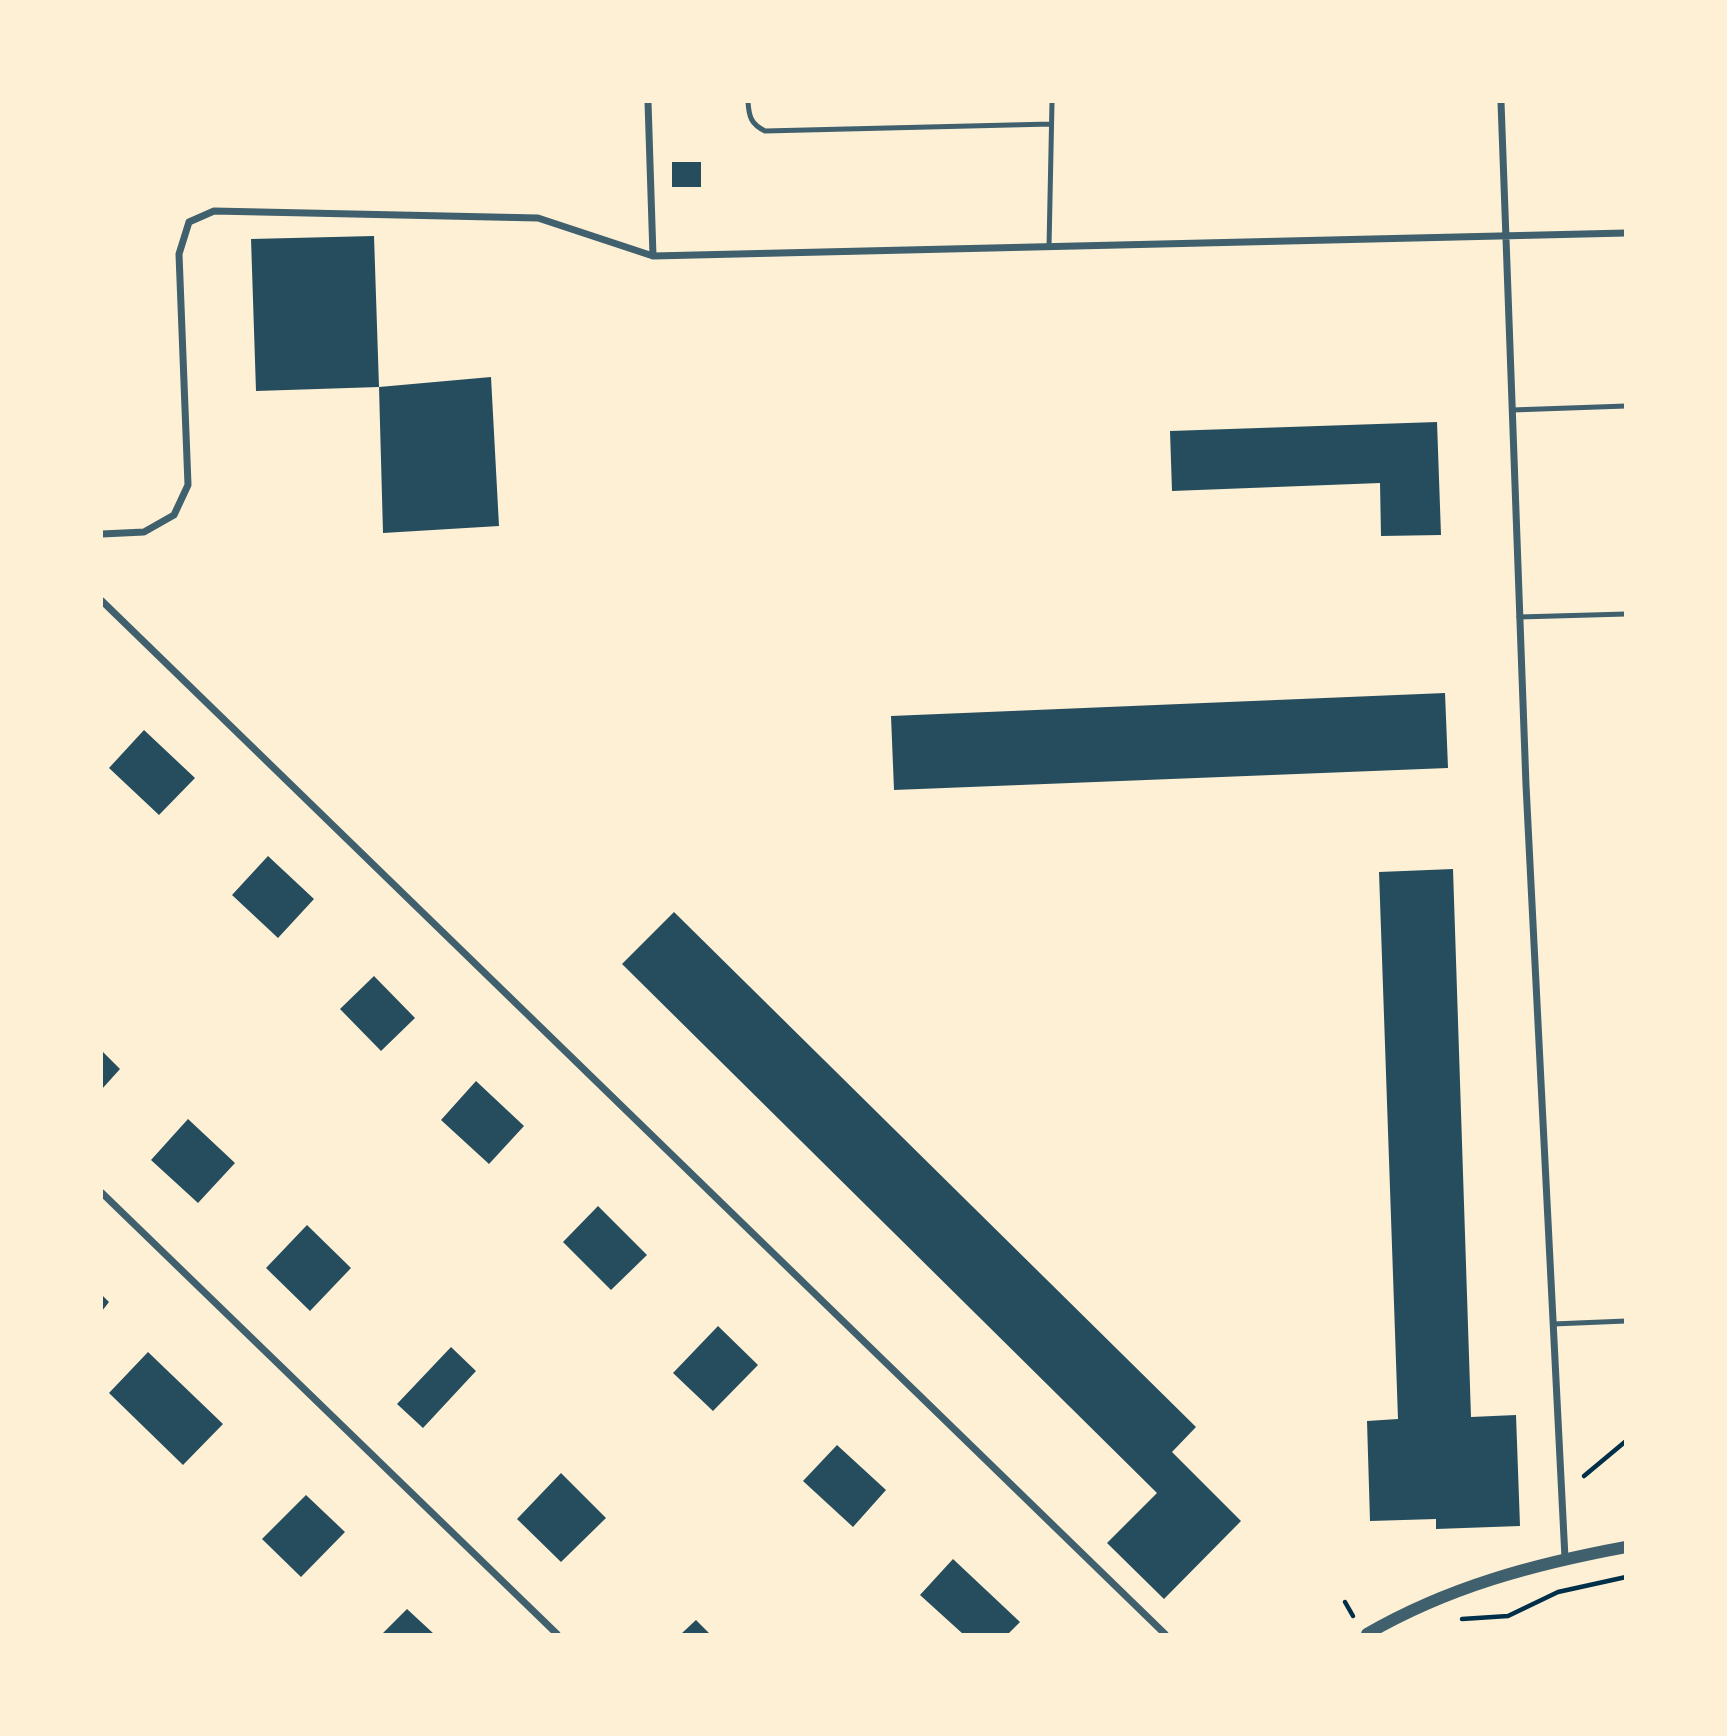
<!DOCTYPE html>
<style>
body{margin:0}
#map{position:relative;width:1727px;height:1736px;overflow:hidden;background:#fdf0d5;font-family:Manrope,sans-serif}
canvas{display:block}
.frame{position:absolute;inset:0;border:103px solid #fdf0d5;pointer-events:none}
</style>
<div id="map">
<canvas width="1727" height="1736"></canvas>
<div class="frame"></div>
</div>
<script>
const g = document.querySelector('canvas').getContext('2d');
g.lineJoin = 'round';
function fillPath(path, color) { g.fillStyle = color; g.fill(path, 'evenodd'); }
function stroke(path, color, width, dash) { g.strokeStyle = color; g.lineWidth = width; g.lineCap = dash ? 'butt' : 'round'; g.setLineDash(dash || []); g.stroke(path); }
fillPath(new Path2D(`
 M672,162h29v25h-29z
 M374,236l5,151 112,-10 8,149 -116,7 -4,-146 -123,4 -5,-152z
 M1437,422l4,113 -60,1 -1,-53 -208,8 -2,-60z
 M1445,693l3,75 -554,22 -3,-74z
 M144,730l51,48 -36,37 -50,-47z
 M268,856l46,43 -36,39 -46,-43z
 M1453,869l18,548 45,-2 4,111 -84,3v-10l-66,2 -3,-100 31,-2 -19,-547z
 M674,912l522,515 -24,25 69,69 -77,78 -57,-56 50,-50 -535,-529z
 M374,976l41,42 -34,33 -41,-42z
 M102,1051l18,18 -18,20z
 M476,1081l48,45 -35,38 -48,-44z
 M188,1119l47,44 -37,40 -47,-43z
 M598,1206l49,49 -36,35 -48,-48z
 M307,1225l44,43 -41,43 -44,-43z
 M102,1295l7,7 -7,9z
 M718,1326l40,39 -45,46 -40,-38z
 M451,1347l25,24 -53,57 -26,-24z
 M148,1352l75,72 -40,41 -74,-72z
 M837,1445l49,45 -33,37 -50,-46z
 M561,1473l45,45 -45,44 -44,-43z
 M306,1495l39,37 -44,45 -39,-38z
 M953,1559l67,63 -12,12h-45l-43,-39z
 M407,1609l27,25h-52z
 M696,1620l14,14h-29z`), '#264d5e');
stroke(new Path2D(`
 M1584,1476l42,-35
 M1345,1602l8,14
 M1462,1619l46,-3 50,-24 68,-15`), '#003049', 4.5);
stroke(new Path2D(`
 M748,102c1,15 3,22 17,29l286,-7
 M1049,247l3,-145
 M1512,410l114,-4
 M1519,617l107,-3
 M1553,1324l73,-3`), '#3f606c', 5);
stroke(new Path2D(`
 M648,102l5,154
 M1501,102l25,683 39,773
 M102,534l42,-2 30,-17 14,-30 -9,-231 10,-32 25,-11 324,7 115,38 973,-23
 M102,601l1063,1033
 M102,1193l455,441`), '#3f606c', 7);
stroke(new Path2D(`
 M1367,1634c81,-47 167,-70 259,-87`), '#3f606c', 12);
</script>
